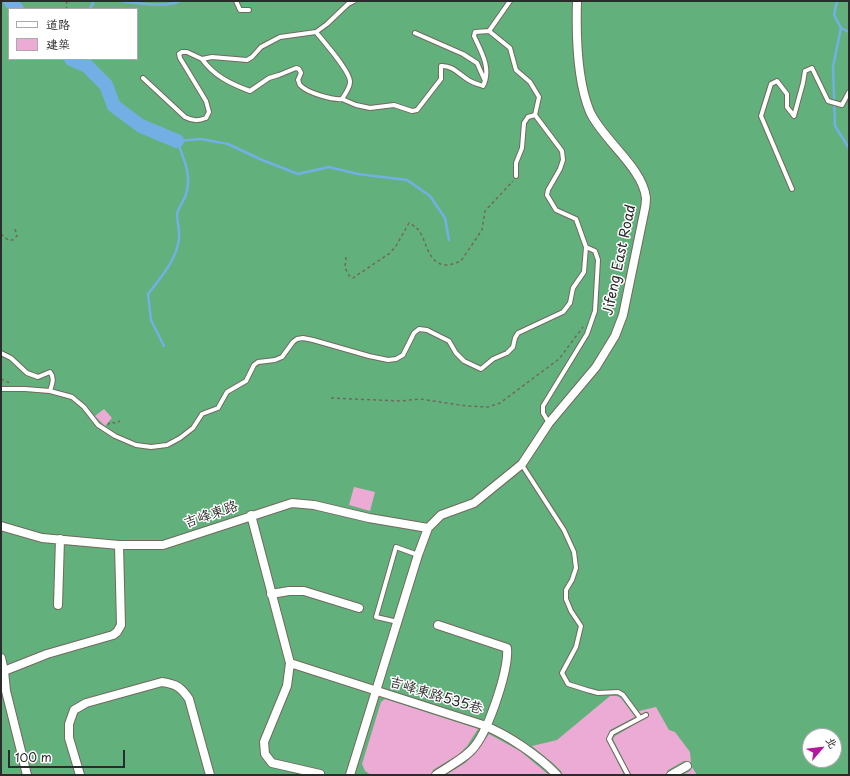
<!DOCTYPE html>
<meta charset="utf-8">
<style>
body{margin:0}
#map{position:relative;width:850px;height:776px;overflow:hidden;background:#efdcba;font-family:"Playpen Sans","LXGW WenKai TC",sans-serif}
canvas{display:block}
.frame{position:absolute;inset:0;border:2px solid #2b2b2b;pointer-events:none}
.legend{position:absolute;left:8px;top:8px;width:130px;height:52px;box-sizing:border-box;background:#fff;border:1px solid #aaa;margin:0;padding:5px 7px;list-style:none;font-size:12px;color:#2b2b2b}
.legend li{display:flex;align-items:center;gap:8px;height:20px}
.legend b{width:20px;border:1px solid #aaa}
.north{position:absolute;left:802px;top:728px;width:40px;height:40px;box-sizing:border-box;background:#fff;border:1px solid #aaa;border-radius:50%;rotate:62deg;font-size:11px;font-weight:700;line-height:16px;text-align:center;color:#2b2b2b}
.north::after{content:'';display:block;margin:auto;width:14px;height:18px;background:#b5179e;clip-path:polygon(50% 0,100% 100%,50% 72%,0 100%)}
.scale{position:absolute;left:8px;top:750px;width:117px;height:18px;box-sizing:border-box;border:2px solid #2b2b2b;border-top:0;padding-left:5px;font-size:12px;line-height:14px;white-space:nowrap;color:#2b2b2b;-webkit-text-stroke:3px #fff;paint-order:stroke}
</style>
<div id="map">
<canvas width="850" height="776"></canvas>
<div class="frame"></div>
<ul class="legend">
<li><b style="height:5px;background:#fff"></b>道路</li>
<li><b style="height:11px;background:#ecabd4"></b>建築</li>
</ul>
<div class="north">北</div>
<div class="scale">100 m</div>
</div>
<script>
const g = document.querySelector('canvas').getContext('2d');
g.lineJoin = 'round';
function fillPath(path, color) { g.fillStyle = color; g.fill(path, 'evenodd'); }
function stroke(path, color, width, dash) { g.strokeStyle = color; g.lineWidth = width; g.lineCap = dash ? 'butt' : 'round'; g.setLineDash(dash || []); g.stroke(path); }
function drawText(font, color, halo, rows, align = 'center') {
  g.font = font + ' "Playpen Sans","LXGW WenKai TC",sans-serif'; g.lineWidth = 3; g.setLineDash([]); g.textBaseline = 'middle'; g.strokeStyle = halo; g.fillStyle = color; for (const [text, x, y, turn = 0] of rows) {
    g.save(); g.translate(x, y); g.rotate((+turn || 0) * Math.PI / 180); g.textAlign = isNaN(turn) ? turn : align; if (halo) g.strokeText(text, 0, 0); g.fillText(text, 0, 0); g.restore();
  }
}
fillPath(new Path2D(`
 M1,1h848v774h-848zM9,9h128v50h-128zM810,736h24v24h-24z`), '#62b17c');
stroke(new Path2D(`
 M120,1c17,2 45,7 60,0
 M837,1l-3,14 7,13 8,4
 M90,9l4,-8
 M841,28l-8,39 2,59 14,22
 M164,346l-13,-26 -3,-26c13,-17 29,-34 31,-56 1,-8 -2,-16 -2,-24 1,-6 6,-12 8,-17 8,-19 -1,-38 -8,-56l24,-2 27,5 34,16 36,14 31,-7 29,7 49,6 23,16 15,22 4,22`), '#73afe4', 2.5);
stroke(new Path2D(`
 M10,1l7,8
 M71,59l16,7 19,19 8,21 27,20 36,15`), '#73afe4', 14);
fillPath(new Path2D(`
 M104,409l8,9 -7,8 -10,-10z
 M354,487l21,5 -5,19 -21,-6z
 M610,696h7l4,2 14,19 -25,13 -4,9 18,36h-62l-1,-4 -7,-7 -22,-18 25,-6z
 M385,699l93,30 -11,17 -8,8 -26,16 -2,5h-60l-6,-4 -3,-7 19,-62z
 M656,707l13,23 6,2 15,20 1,11 -4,-2h-3l-16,9 -2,5h-35l-18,-36 2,-3 34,-20v-2l-1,-2 -7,2 -2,-3z
 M489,734l31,17 29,24h-103l19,-12 10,-9z
 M692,767l5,8h-15l8,-4z`), '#ecabd4');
const lane = new Path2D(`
 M236,1l4,9h9
 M316,32c7,9 35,40 34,50 0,6 -5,12 -8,17l14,6 14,3 24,-3 18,6 5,-1 24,-31v-13c11,-1 18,8 26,13 5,4 11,5 16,7 9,-17 -2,-35 -9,-50l1,-4 14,-1
 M415,33l48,21 14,9 8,18
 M202,59c12,17 29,25 48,32l19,-13 10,-3 17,-7 3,1 2,4 -3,7c1,1 1,4 2,5 7,8 33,15 42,14
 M143,78l42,39c8,4 13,4 21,1l3,-6 -3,-11 -26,-43 -1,-4 3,-2h5l15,7 10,-2 35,3 5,-3 9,-10 19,-10 36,-5 11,-8 21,-20 6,-3
 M516,176v-13l6,-15 2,-25 4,-6 7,-2
 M792,189l-31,-73 10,-32 6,-3 10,13v13l7,9 9,-33 2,-12 7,-3 16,33 14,4 7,-13
 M1,353l10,5 16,15 11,4 12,-5c5,6 2,12 0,19
 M1,389h24l25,2 22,6 12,10 14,18 17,11 21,9 15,2 16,-2 13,-7 13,-10 9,-14 16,-6 9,-16 19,-11 8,-16 4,-3 17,-2 7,-3 11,-15 4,-3 6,-1 10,2 56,16 19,4 8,-1 7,-4 11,-22 5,-4 8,1 22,11 7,12 8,8 17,8 12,-10 14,-6 6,-6 2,-9 3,-5 45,-21 7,-9 3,-15 11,-16 2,-25 -10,-28 -20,-9 -9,-15 1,-5 12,-21 3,-9 -1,-9 -27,-36 4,-18 -9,-15 -14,-12 -6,-22 -21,-17 21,-30
 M549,423l-6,-10v-7l44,-72 8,-23 3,-51 -3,-9 -9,-4
 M522,465l42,65 10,22 2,16 -4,12 -6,10v9l5,12 10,15 -5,21 -14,26 6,11 19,6 11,3 20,-1 5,3 17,23
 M398,622l-22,-5 20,-70 22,8
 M628,775l-19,-36 3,-6 34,-18`);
const street = new Path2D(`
 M251,515l39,148 -3,23 -23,56 1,12 7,9 48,11
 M1,526l41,12 77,7h44l129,-42 22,2 55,13 59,10
 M271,594l18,-3h15l55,17
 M58,605l2,-66
 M1,658l3,13 2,20 21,84
 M290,663l193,62c25,10 56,31 74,50
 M4,671l43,-17 66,-19 4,-3 4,-7 -2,-80
 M80,775l-11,-37v-14l5,-14 12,-7 76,-21c14,2 19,5 27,17l21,76
 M350,775l68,-220 10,-27 13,-13 33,-12 48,-39 27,-41 47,-56 19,-31 8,-21 21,-102c1,-4 2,-10 2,-15 -3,-30 -43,-58 -56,-86 -13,-31 -14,-78 -13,-111
 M436,775c13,-9 30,-17 39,-29 14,-18 34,-76 32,-98l-69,-23
 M671,775l16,-9`);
stroke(lane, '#70695d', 6);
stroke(street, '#70695d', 10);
stroke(new Path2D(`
 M67,1l-1,5 1,3
 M1,234l7,6h5l4,-4 -2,-7
 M346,257l-1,11 5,9 3,1 37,-25 6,-7 13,-23c5,3 9,5 12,11 6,11 8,29 24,31 6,0 11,-2 16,-4l21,-31 3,-19 28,-30
 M1,379l9,4
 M331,398l69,3 20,-2 47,7 21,1 12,-4 59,-44 24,-32
 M108,425l2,-3 6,1 4,-2`), '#70695d', 1.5, [3, 3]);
stroke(lane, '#fff', 4);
stroke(street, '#fff', 8);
drawText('14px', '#2b2b2b', '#fff', [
 ["Jifeng East Road",620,260,-78],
 ["吉峰東路",211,515,-19],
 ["吉峰東路535巷",436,696,17]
]);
</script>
